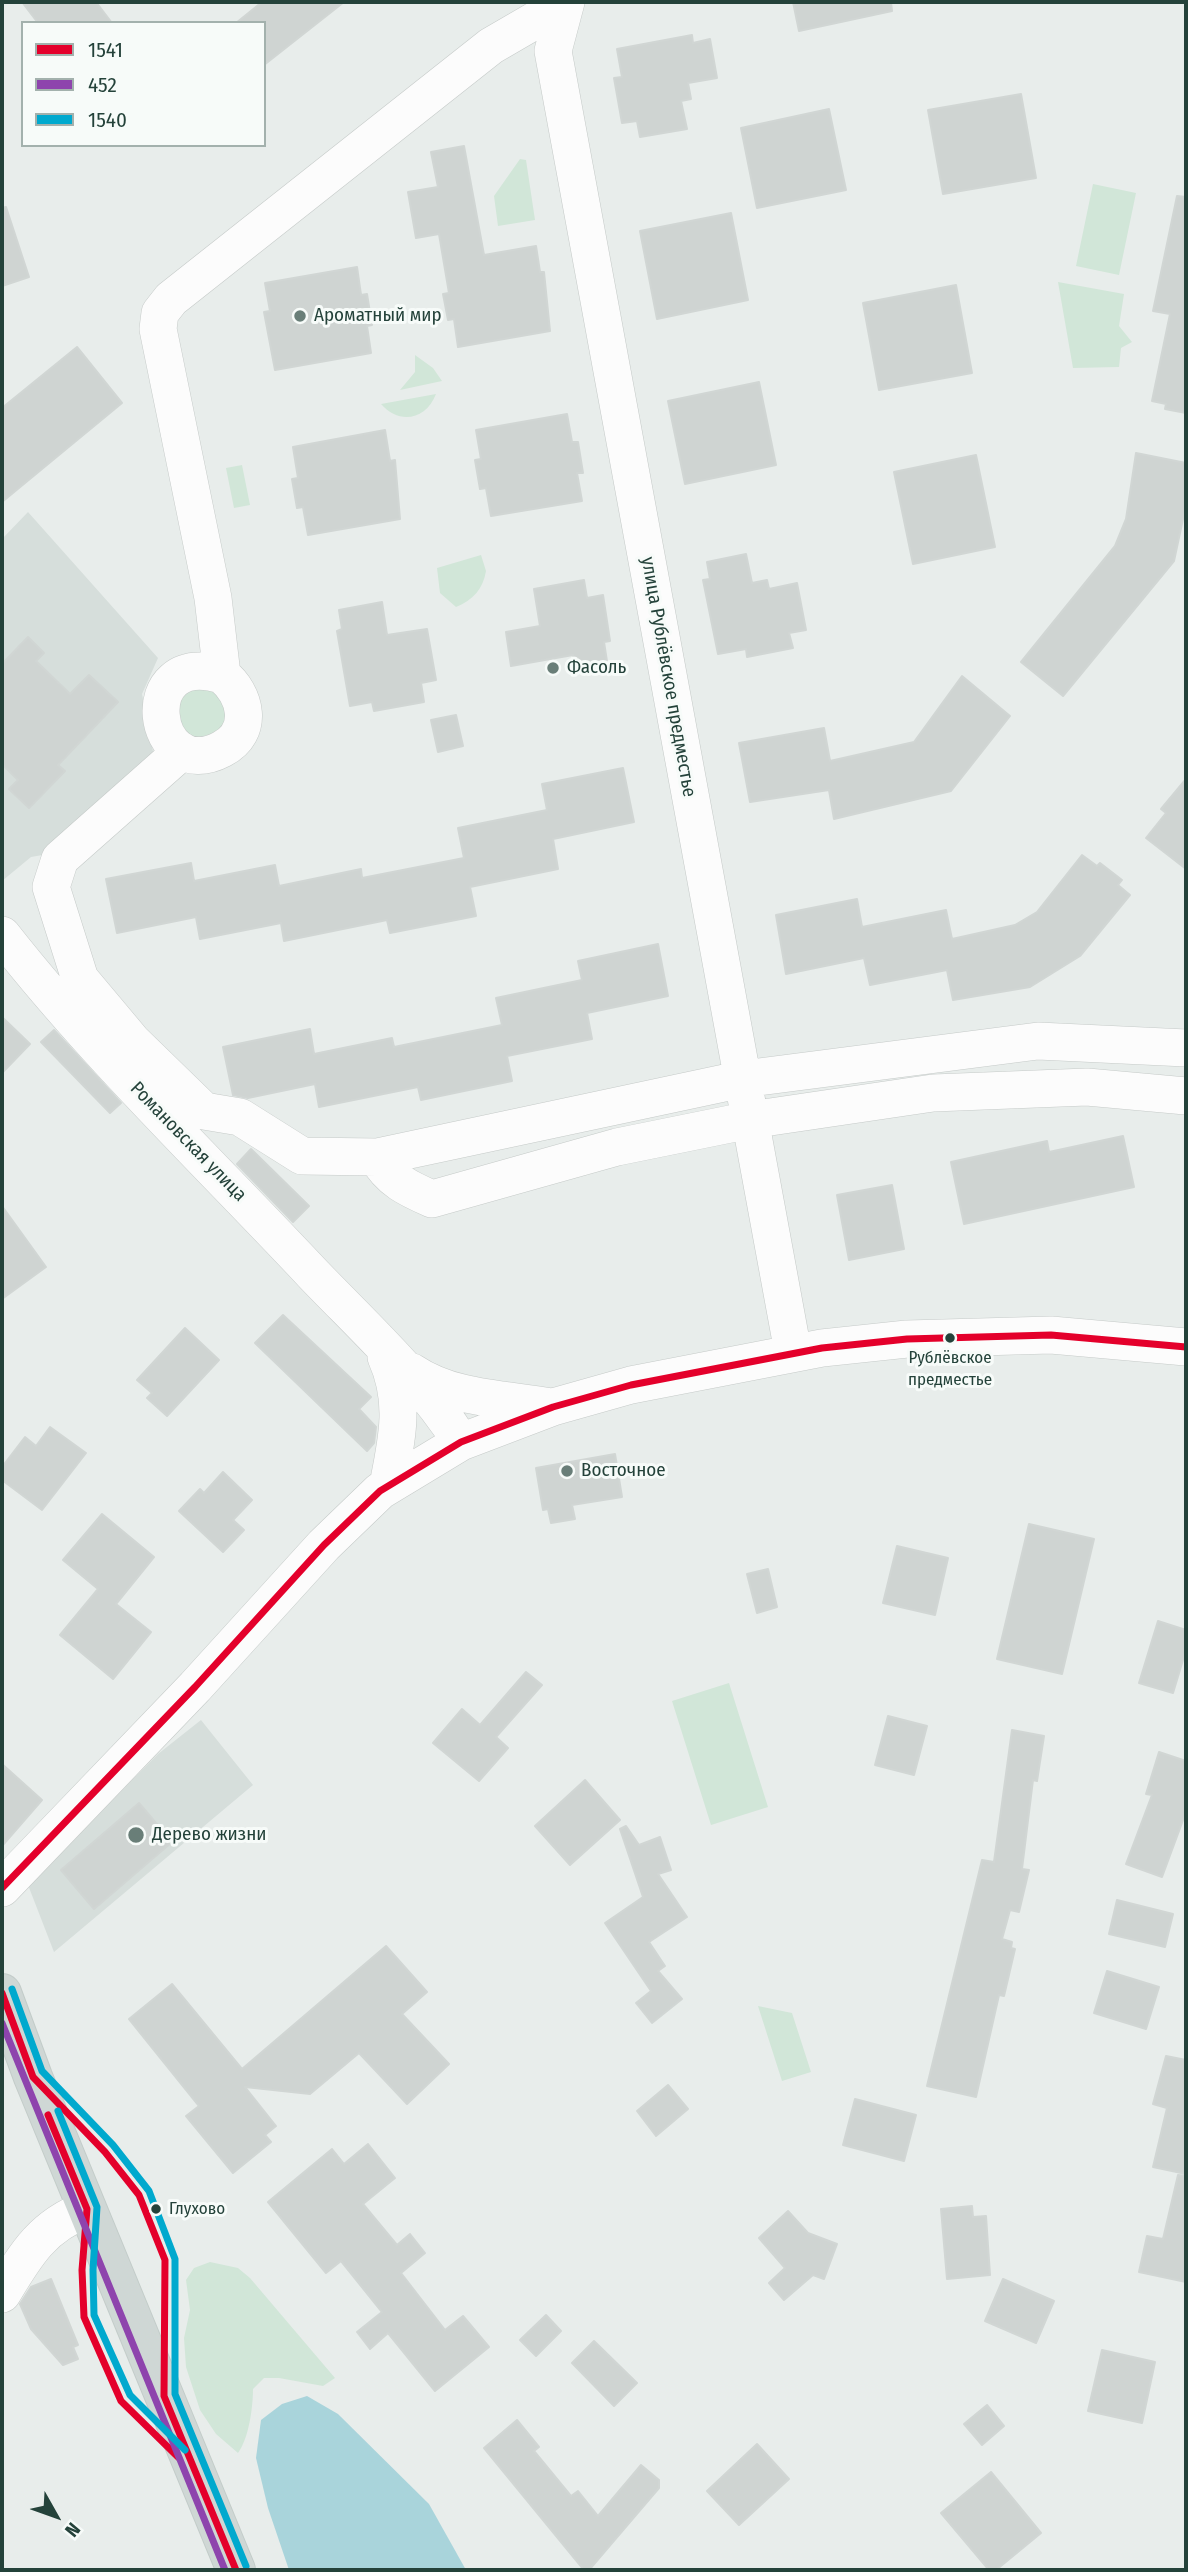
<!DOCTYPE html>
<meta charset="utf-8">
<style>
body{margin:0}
#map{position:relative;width:1188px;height:2572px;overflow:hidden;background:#e8edeb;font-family:"Fira Sans Condensed",sans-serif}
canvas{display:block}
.frame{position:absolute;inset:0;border:4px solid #24423a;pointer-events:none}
.legend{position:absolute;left:21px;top:21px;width:245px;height:126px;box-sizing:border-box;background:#f7fbf9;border:2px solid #a3b1ad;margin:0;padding:9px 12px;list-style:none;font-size:21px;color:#24423a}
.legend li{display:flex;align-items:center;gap:14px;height:35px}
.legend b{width:35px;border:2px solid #a3b1ad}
.north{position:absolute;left:21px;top:2481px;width:70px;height:70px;-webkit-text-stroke:5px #f7fbf9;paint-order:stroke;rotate:130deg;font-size:19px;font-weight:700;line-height:28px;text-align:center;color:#24423a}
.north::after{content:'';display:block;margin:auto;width:24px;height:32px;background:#24423a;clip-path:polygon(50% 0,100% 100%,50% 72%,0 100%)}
</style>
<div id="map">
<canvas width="1188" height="2572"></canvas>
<div class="frame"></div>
<ul class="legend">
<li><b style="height:9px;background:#e4002b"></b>1541</li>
<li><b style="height:9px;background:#8e44ad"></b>452</li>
<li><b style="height:9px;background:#00a9ce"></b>1540</li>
</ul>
<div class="north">N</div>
</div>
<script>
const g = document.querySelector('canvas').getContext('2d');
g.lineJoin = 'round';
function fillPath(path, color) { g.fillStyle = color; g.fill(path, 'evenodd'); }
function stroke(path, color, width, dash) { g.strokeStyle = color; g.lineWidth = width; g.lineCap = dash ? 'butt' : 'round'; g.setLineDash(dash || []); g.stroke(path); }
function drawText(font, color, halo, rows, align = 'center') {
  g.font = font + ' "Fira Sans Condensed",sans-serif'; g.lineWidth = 6; g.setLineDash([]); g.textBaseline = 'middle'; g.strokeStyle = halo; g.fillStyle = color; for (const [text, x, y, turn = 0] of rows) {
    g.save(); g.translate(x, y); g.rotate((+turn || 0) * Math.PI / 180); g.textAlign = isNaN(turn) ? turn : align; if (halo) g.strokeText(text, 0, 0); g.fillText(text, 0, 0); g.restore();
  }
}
fillPath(new Path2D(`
 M28,512l130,146 -16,36 12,63 -100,96 -23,4 -29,24v-342z
 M201,1720l52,65 -199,167 -26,-67 130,-131z`), '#d6dedb');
fillPath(new Path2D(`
 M520,159l6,1 9,60 -37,6 -4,-30z
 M1093,184l43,9 -17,82 -43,-9z
 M1058,282l66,12 -5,32 13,16 -11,6 -2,19 -46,1z
 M415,355l18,13 9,13 -42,9 15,-18z
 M436,394c-10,26 -37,31 -55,10z
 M242,465l8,40 -16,3 -8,-40z
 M481,555l5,16c-3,18 -13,29 -30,36l-16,-14 -3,-25z
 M206,682l25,24 -10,26 -26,6 -16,-11 -3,-27z
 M729,1683l39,124 -57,18 -39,-124z
 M758,2006l34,7 19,59 -29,9z
 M210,2262l28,6 12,10 85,100 -12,8 -44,-8h-15l-11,11c0,18 -4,49 -15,64l-22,-19 -16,-24 -14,-43 -2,-29 6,-28 -4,-30 8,-12z`), '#d1e6d8');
fillPath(new Path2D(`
 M307,2396l31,18 91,90 37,66h-177l-21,-62 -12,-50 5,-38 21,-16z`), '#a9d4db');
const building = new Path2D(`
 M22,2h74l16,21h-74z
 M262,2h82l-80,63v-42h-28z
 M793,2h98l1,9 -93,20z
 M692,35l1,8 17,-4 7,39 -29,5 3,16 -10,2 6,28 -47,8 -3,-16 -15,2 -8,-45 8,-1 -5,-28z
 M1021,94l15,84 -93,16 -15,-84z
 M829,109l17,81 -89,18 -16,-80z
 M464,146l20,109 52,-9 4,26h4l6,59 -92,16 -4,-28 -6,1 -5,-26 6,-1 -10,-59 -23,4 -8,-46 30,-5 -7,-35z
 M1177,196l9,1v216l-21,-4 1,-5 -14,-3 18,-87 -17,-3z
 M6,207l23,70 -27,9v-78z
 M731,213l17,87 -91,19 -17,-88z
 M357,267l4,28 6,-1 5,31 -5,1 4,27 -96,17 -11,-58 6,-1 -5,-28z
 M956,285l16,88 -93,17 -16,-87z
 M77,347l45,56 -120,99v-94z
 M759,382l17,83 -91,19 -17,-83z
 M567,414l5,28h6l5,31h-6l5,28 -91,15 -5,-28 -6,1 -5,-29 6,-1 -5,-29z
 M385,430l5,31 5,-1 5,59 -92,16 -5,-28 -6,1 -5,-29 6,-1 -5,-31z
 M1136,453l50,10v42l-12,56 -111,135 -42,-34 94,-116 11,-27z
 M976,455l19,92 -82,17 -19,-92z
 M746,554l6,29 15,-3 2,9 28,-6 9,47 -17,3 4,15 -46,9 -1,-8 -28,5 -15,-74 7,-1 -3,-17z
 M584,580l3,18 16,-3 7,46 -6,1 4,26 -31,5 -4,-18 -62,11 -5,-34 34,-6 -6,-37z
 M382,602l5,33 40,-6 9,51 -15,3 3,19 -50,9 -2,-9 -22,4 -13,-75 5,-2 -3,-19z
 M28,637l16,16 -8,8 34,33 19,-19 29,27 -60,63 7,6 -36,37 -20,-19 9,-9 -16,-16v-100z
 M962,676l48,40 -59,75 -117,28 -5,-29 -79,12 -11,-59 85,-15 6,33 84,-19z
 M456,715l7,31 -25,6 -7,-32z
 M623,768l11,54 -81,17 5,30 -88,18 6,29 -86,17 -3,-13 -103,21 -3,-18 -81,16 -4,-22 -79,16 -11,-54 85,-16 3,18 81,-16 4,21 82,-17 1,9 102,-20 -6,-30 89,-18 -5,-26z
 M1186,779v90l-40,-31 20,-25 -5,-4z
 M1082,855l15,11 3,-3 22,17 -4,5 12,10 -50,61 -50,31 -77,13 -6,-30 -77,15 -6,-27 -78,16 -10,-59 81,-16 5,28 84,-17 6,29 63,-14 22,-13z
 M658,944l10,52 -81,17 5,26 -85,17 5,25 -91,19 -3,-13 -99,20 -4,-23 -67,14 -15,-3 -10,-48 87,-18 4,25 78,-16 2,9 108,-22 -6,-27 86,-18 -4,-19z
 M2,1017l28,27 -28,29z
 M54,1030l67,73 -11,10 -69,-71z
 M1123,1136l11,51 -170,37 -13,-62 96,-21 2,11z
 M251,1149l58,57 -16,16 -56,-58z
 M892,1185l12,64 -55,11 -12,-65z
 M2,1206l44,61 -44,32z
 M283,1315l88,82 -12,12 17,18 -2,16 -7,8 -112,-108z
 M185,1328l34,32 -52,56 -20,-18 5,-5 -15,-13z
 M50,1427l36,26 -44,57 -40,-30v-13l23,-30 11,9z
 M615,1454l7,43 -50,8 3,14 -24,4 -3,-14 -5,1 -7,-42z
 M223,1472l29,28 -19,20 11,10 -21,22 -44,-41 21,-22 4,4z
 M102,1514l52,43 -38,47 35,28 -38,47 -53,-44 38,-46 -35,-29z
 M1029,1524l65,15 -32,135 -65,-15z
 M897,1546l51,12 -13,57 -52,-12z
 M768,1569l9,38 -20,6 -10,-39z
 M1158,1621l28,9v20l-13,43 -34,-10z
 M526,1672l16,13 -46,52 12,11 -29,33 -46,-38 29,-34 18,16z
 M888,1716l39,10 -13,49 -39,-10z
 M1012,1730l32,6 -7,45 -4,-1 -11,89 7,1 -10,42 -9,-2 -8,29 10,3 -1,6 4,1 -11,47 -5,-1 -23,102 -49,-11 55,-226 12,2z
 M1159,1752l27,9v51l-24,65 -36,-13 26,-69 -6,-1z
 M2,1764l40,36 -40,46z
 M585,1780l35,40 -50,45 -35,-39z
 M139,1803l33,39 -78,67 -33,-39z
 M626,1826l13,19 21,-8 11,33 -13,4 29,43 -38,25 16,24 -7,5 24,28 -30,24 -16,-20 15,-12 -46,-68 38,-26 -23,-68z
 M1117,1900l56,14 -8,33 -56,-13z
 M386,1946l41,46 -25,22 47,50 -42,40 -48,-51 -49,41 -65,-7 31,39 -11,9 6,7 -38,31 -47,-57 13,-10 -70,-87 43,-35 70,85z
 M1107,1971l52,16 -13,42 -52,-16z
 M1166,2056l20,4v114l-33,-7 14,-59 -14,-4z
 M668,2085l20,24 -32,27 -19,-25z
 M855,2099l61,16 -12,46 -61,-16z
 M368,2144l27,34 -32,26 34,41 13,-11 15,19 -24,20 44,57 18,-14 26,31 -54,44 -47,-58 -18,16 -13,-17 25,-20 -41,-51 -15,12 -58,-71 64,-53 12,15z
 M1178,2175l8,1v106l-47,-10 8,-36 16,3z
 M972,2206l1,11 13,-1 4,59 -43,4 -6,-70z
 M788,2211l20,22 29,11 -13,35 -11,-4 -29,25 -15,-17 16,-15 -26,-30z
 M51,2279l27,66 -5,2 5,12 -15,6 -32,-36 -11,-25 11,-17z
 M1003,2279l51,22 -18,42 -51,-22z
 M546,2315l15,16 -25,25 -16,-16z
 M594,2341l43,42 -23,23 -42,-43z
 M1102,2350l53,12 -13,61 -54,-12z
 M987,2405l17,21 -22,19 -18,-21z
 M517,2420l22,27 -5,4 37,45 7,-5 20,25 43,-51 18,15v8l-70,82h-5l-100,-122z
 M757,2444l32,35 -50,46 -32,-34z
 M991,2472l50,61 -45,37h-7l-48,-57z`);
fillPath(building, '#cfd4d2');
stroke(building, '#d1d6d4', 2);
const minor = new Path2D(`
 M566,2l-13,49 240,1301
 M222,675c-91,-28 -71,112 0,74 33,-17 24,-55 0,-74l-9,-77 -55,-269 2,-16 11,-14 320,-253 74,-43
 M182,751l-122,108 -9,28 29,92 52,62 72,70 36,6 62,39 75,1 366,-78 295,-38 148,7
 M2,935c95,121 207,228 312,340 51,53 108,105 147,167
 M377,1157c12,23 32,32 55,42l185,-52 133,-27 183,-27 154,-6 99,9
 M386,1357c20,44 11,83 2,128
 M412,1372c40,27 93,27 139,35
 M2,1888l193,-201 129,-142 56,-54 81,-49 92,-35 78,-22 191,-37 85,-9 144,-4 135,12
 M2,2294c24,-40 40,-68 85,-85`);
const major = new Path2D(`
 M2,1993l31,84 203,493`);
stroke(minor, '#c5cac8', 38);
stroke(major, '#c3ccc9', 40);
stroke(minor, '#fcfcfc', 37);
stroke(major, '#cfd7d5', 38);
stroke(new Path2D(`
 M2,1888l193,-201 129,-142 56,-54 81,-49 92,-35 78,-22 191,-37 85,-9 144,-4 135,12
 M2,1993l31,84 72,75 34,43 26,65 -1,136 72,174
 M48,2115l39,94 -5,61 2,47 37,84 57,56`), '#e4002b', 7);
stroke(new Path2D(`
 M2,2023l223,547`), '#8e44ad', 7);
stroke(new Path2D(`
 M12,1989l30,82 71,74 36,46 26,68v135l71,172
 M58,2111l39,96 -4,63 1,45 36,80 55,55`), '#00a9ce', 7);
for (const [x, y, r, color] of [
 [300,316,7,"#697e78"],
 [553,668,7,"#697e78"],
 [950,1338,6,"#24423a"],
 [567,1471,7,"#697e78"],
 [136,1835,9,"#697e78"],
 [156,2209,6,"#24423a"]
]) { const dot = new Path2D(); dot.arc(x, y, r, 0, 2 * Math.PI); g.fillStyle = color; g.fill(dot); stroke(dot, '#f7fbf9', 2.5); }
drawText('17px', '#24423a', '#f7fbf9', [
 ["Рублёвское",950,1358],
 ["предместье",950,1380],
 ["Глухово",169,2209,"left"]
]);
drawText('19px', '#24423a', '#f7fbf9', [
 ["Ароматный мир",314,316],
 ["Фасоль",567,668],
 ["Восточное",581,1471],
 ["Дерево жизни",152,1835]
], 'left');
drawText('19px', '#24423a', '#f7fbf9', [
 ["улица Рублёвское предместье",668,677,80],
 ["Романовская улица",188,1142,46]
]);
</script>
